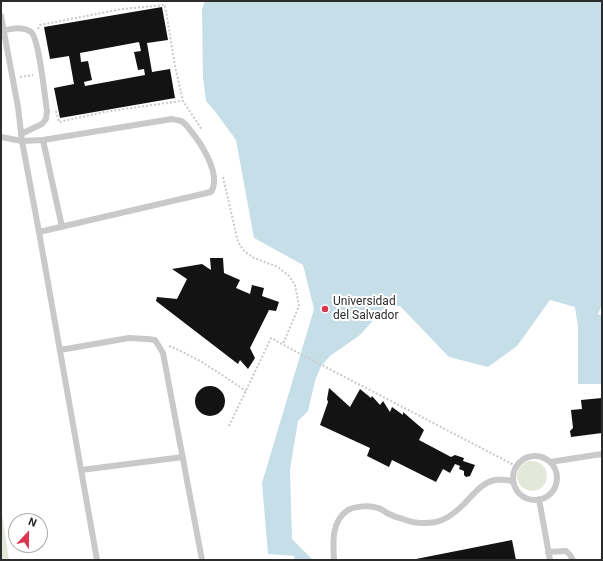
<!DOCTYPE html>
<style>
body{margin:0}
#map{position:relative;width:603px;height:561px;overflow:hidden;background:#fff;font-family:Roboto,sans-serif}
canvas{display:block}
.frame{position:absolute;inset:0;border:2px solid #2c2c2c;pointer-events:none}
.north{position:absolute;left:8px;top:513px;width:40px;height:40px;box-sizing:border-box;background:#fff;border:1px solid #ababab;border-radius:50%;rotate:22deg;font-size:11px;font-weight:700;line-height:16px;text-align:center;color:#2c2c2c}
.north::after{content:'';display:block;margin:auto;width:14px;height:18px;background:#db354f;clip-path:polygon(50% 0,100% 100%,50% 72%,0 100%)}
</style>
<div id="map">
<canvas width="603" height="561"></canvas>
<div class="frame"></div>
<div class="north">N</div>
</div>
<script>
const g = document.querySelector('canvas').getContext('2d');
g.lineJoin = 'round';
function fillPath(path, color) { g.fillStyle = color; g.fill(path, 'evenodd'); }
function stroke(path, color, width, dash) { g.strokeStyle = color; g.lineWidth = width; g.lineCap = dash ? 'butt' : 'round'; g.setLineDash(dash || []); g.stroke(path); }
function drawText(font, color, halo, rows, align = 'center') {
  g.font = font + ' Roboto,sans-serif'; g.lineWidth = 4; g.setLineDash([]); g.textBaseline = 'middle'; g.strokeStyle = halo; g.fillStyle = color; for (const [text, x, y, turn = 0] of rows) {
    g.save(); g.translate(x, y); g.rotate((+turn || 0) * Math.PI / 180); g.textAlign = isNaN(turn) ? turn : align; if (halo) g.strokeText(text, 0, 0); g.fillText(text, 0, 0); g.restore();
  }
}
fillPath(new Path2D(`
 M517 476a15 15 0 1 1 30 0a15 15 0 1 1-30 0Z
 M1,507l8,53h-8z`), '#e3e9d9');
fillPath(new Path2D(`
 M205,1h397v304l-4,9 4,2v68h-24v-57l-3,-20 -25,-7 -33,46 -29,21 -39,-10 -49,-51 -13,-1 -27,30 -30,21 -9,10 -6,15 -7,30 -10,10 -8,48 2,70 21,21h-18l-1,-4 -26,-2 -6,-71 52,-174 -11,-44 -49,-27 -18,-98 -22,-30 -8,-9 -3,-23 -1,-69z`), '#c6dee8');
fillPath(new Path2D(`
 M162,7l6,33 -21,3 5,29 18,-3 5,29 -115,20 -6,-30 20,-4 -5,-28 -19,3 -6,-32zM139,42l2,9 -7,1 4,18 6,-1 1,6 -60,11 -1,-4 8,-2 -4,-19 -7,1 -1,-9z
 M210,258h13l1,15 16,7 -4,8 14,6 2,-9 12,3 -2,8 17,6 -3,9 -7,-1 -19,38 5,10 -7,11 -8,-9 -2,4 -82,-63 1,-4 20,2 10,-20 -15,-10 30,-5 9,6z
 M195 401a15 15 0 1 1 30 0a15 15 0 1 1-30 0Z
 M329,388l21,19 10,-18 11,9 1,-2 8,9 3,-4 7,11 2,-5 11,8v-3l21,18 -5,10 32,17 4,-2 9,3 -1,3 12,4 -5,11 -4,1 -2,-2v-4l-5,-2 1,-3 -5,-2 -5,9 -7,-4 -7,13 -44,-22 -3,7 -22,-11 3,-8 -50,-23 8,-23 -1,-3z
 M602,398v35l-31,4 -1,-6 3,-3 -2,-18 11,-1 -1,-9z
 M512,540l4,20h-99l-1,-1z`), '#131313');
stroke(new Path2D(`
 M38,29l2,-4 82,-16 43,-4 10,61 8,35 19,29
 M20,77l13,-2
 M56,111l3,11 45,-10 69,-10 10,-1
 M223,177l15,65 6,9 10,7 24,9 11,9 6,9 4,21 -16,38
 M169,346c28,11 53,29 77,45
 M229,426l42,-88 18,10 227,118`), '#c9c9c9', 2, [2, 2]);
stroke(new Path2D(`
 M1,16l17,91 4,34 17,91 58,328
 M4,30c9,-1 20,-4 27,2 8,6 14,66 16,79l-1,8 -4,5 -21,10
 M1,137l21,4 21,-1 129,-21c3,1 7,1 9,2 4,2 7,6 9,9 11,13 32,45 21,62l-172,40
 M43,140l19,87
 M60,350l69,-12 18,1 8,1 8,13 39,207
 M513 478a22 22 0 1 1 44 0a22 22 0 1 1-44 0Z
 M550,462l52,-8
 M81,470l102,-13
 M539,499l11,61
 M548,552l18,-1 4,4 3,5
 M334,560c-1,-17 -3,-39 14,-50 8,-4 22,-5 30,-2 4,1 7,4 11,6 4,2 9,4 14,5 10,4 22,5 33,3 10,-2 21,-11 28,-18 9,-9 17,-21 31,-24 6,-1 12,0 18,1`), '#c9c9c9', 6);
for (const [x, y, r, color] of [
 [325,309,4,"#db354f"]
]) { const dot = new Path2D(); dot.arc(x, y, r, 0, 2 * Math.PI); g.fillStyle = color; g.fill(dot); stroke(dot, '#fff', 1.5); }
drawText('12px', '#2c2c2c', '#fff', [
 ["Universidad",333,302],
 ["del Salvador",333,316]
], 'left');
</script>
